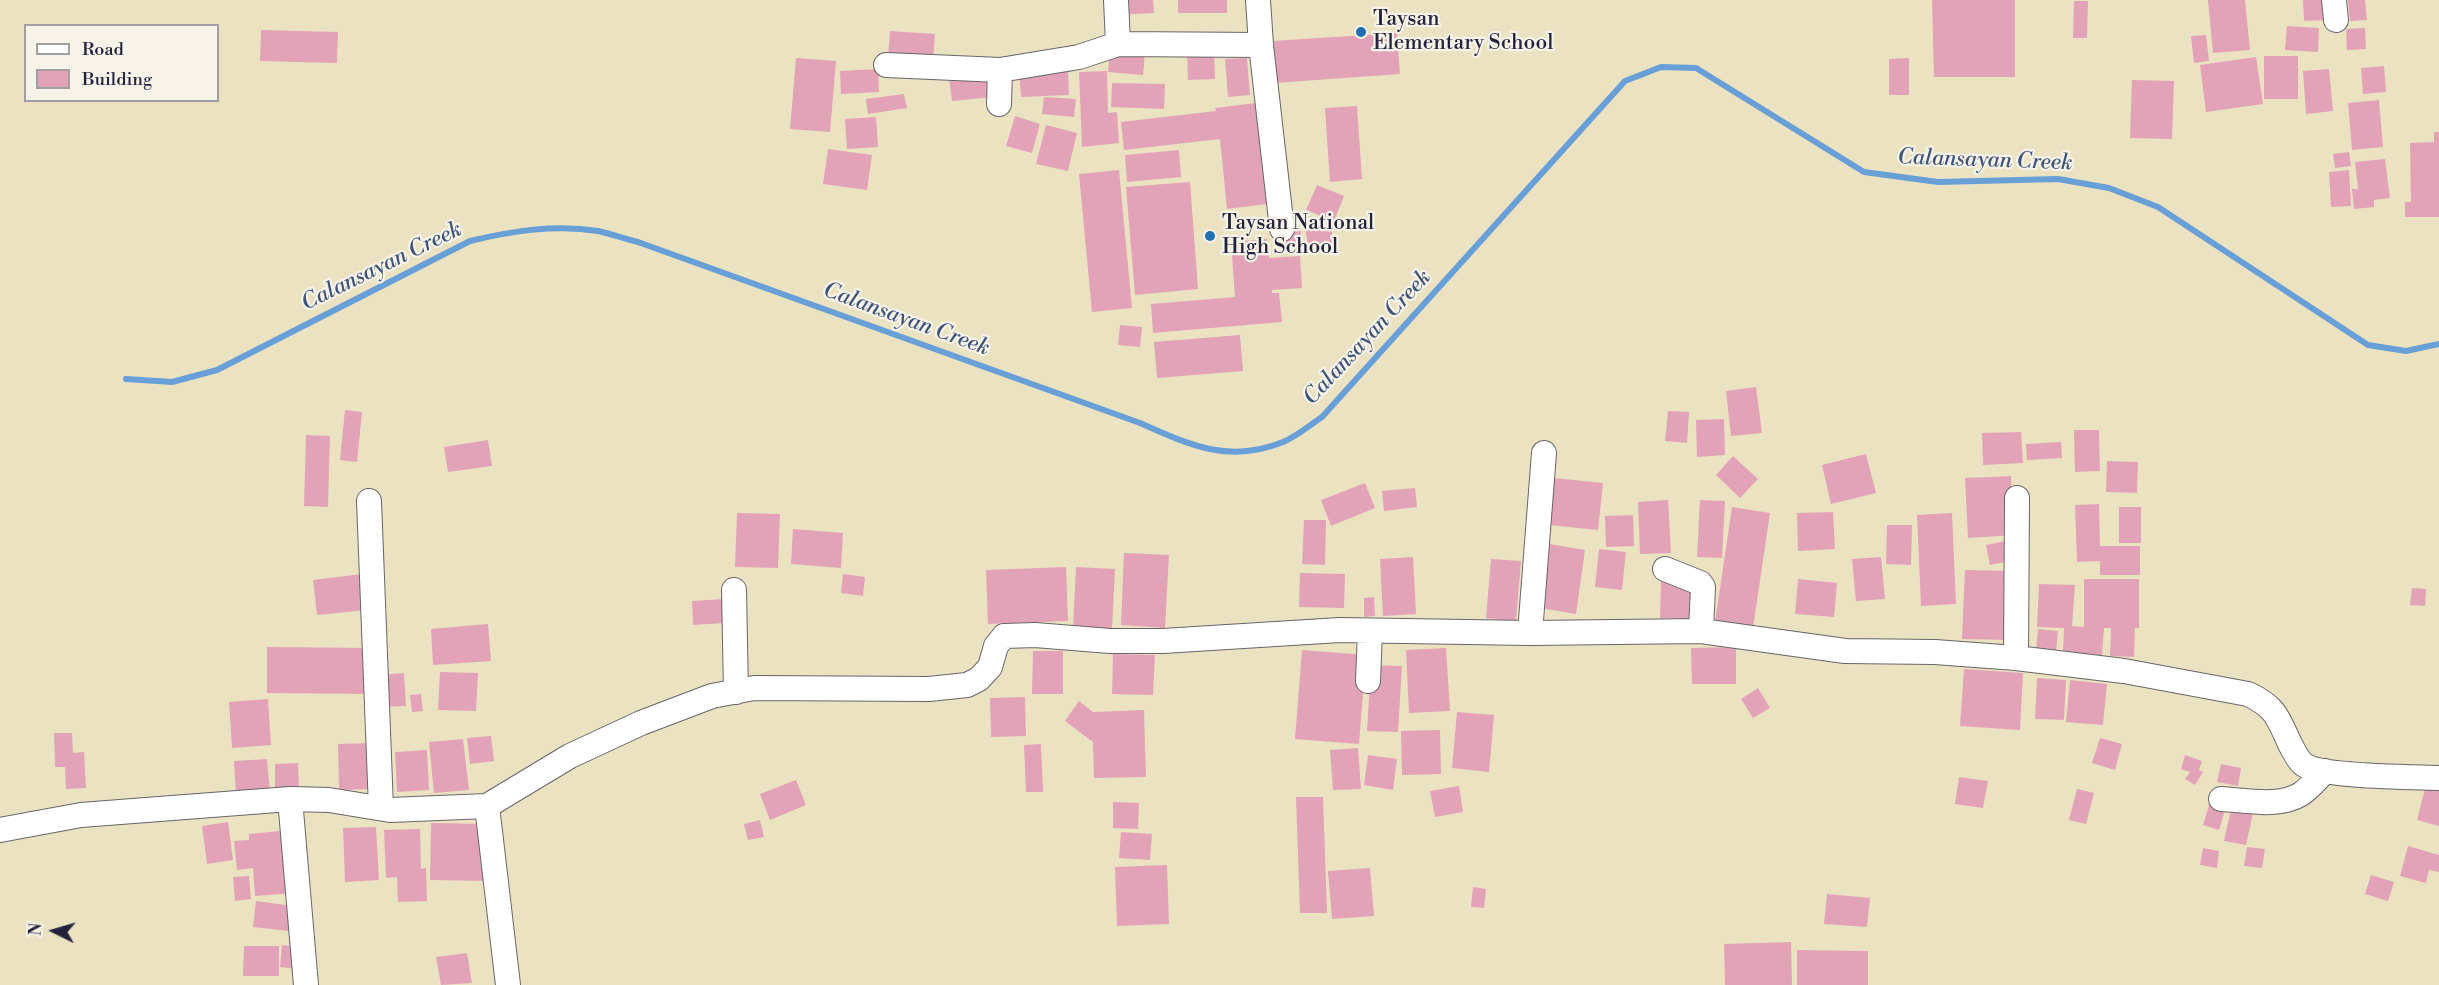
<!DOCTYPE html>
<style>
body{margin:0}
#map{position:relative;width:2439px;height:985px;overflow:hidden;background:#ebe2c2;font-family:"Libre Bodoni",serif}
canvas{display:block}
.legend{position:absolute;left:24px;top:24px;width:195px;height:78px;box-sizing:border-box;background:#f7f3e8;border:2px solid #a29fa3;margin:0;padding:8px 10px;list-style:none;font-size:18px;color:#22223b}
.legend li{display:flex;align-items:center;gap:12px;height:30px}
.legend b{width:30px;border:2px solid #a29fa3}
.north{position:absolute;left:24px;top:901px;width:60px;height:60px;-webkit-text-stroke:4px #f7f3e8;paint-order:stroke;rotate:275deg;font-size:16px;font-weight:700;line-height:24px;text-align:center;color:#22223b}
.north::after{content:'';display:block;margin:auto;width:21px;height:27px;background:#22223b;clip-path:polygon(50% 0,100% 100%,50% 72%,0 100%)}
</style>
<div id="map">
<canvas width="2439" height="985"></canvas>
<ul class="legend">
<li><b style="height:8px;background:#fff"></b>Road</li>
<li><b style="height:16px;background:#e2a3b9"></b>Building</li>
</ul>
<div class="north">N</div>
</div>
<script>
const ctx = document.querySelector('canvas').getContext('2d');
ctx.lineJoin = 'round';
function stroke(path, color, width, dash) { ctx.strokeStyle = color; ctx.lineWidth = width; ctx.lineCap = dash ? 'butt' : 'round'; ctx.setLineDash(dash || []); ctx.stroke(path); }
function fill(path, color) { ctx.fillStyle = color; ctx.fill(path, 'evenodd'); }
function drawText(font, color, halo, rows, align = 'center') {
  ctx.font = font + ' "Libre Bodoni",serif'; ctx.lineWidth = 4.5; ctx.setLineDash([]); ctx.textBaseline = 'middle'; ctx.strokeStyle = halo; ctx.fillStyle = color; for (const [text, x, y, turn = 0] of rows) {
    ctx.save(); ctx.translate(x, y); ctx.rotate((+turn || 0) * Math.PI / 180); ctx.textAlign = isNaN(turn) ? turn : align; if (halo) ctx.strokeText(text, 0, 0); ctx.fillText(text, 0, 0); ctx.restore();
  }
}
stroke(new Path2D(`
 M126,379L172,382L217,370L470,241C512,231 555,224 598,231C612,234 625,239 638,242L1140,423C1190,445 1229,464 1283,442C1296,437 1310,425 1322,417L1625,81L1661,67L1696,68L1864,172L1938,182L2058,179L2109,188L2158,207L2368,345L2406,351L2439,344`), '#689fd6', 6);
fill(new Path2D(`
 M1118,0H1153L1154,13L1118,15Z
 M1178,0H1227V13H1178Z
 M1932,0H2015V77H1934Z
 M2208,0H2245L2250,50L2213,53Z
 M2303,0H2327L2328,20L2304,21Z
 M2348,0H2365L2367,20L2350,21Z
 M2074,1H2088L2087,38H2073Z
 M2287,26L2319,28L2318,52L2285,50Z
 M2365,28L2366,49L2347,50L2346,29Z
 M261,30L338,32L337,63L260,61Z
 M890,31L935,34L933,60L888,57Z
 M1397,33L1400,74L1275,83L1272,41Z
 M2206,35L2209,61L2194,63L2191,36Z
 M1214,46L1215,79L1188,80L1187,47Z
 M1110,49L1145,52L1143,75L1108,72Z
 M2264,56H2298V99H2264Z
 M2256,57L2263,104L2206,112L2200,65Z
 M796,58L836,61L830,132L790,129Z
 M1247,58L1250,95L1228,97L1225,59Z
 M1909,58V95H1889V59Z
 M2384,66L2386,92L2363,94L2361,68Z
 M878,69L879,92L841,94L840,71Z
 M1068,69L1069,95L1021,97L1019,72Z
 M2329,69L2333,111L2306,114L2303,71Z
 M1107,71L1108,113L1117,112L1119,143L1082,147L1079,72Z
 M991,73L993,97L952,101L949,78Z
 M2132,80L2174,81L2172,139L2130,138Z
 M1112,83L1165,84L1164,109L1111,107Z
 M904,94L907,108L868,114L866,99Z
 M1044,97L1076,99L1074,117L1042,114Z
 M2379,100L2383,147L2352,150L2348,103Z
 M1256,103L1267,204L1227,209L1220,139L1124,150L1121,122L1216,111L1215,108Z
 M1357,106L1362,179L1330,182L1325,108Z
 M1015,116L1040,124L1032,153L1006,146Z
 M876,117L878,147L847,149L845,119Z
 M1046,125L1077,133L1068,171L1036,164Z
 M2434,132H2439V217H2405V202H2411L2410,143L2434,142Z
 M828,149L872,155L867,190L823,184Z
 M1179,150L1181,177L1127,182L1125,155Z
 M2349,152L2351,166L2335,168L2333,154Z
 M2385,159L2390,198L2374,200V207L2354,209L2352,189H2358L2355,162Z
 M1119,170L1132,308L1092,312L1079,174Z
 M2349,170L2351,206L2331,207L2329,172Z
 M1190,182L1198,289L1135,295L1126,187Z
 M1317,185L1344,196L1334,221L1306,210Z
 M1331,224L1333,243L1308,246L1305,227Z
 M1300,228L1303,244L1283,248L1280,233Z
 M1267,239L1269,258L1300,256L1302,288L1272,290V293H1279L1282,322L1153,333L1151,304L1235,297L1231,242Z
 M1120,325L1142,327L1140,347L1118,345Z
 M1240,335L1243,371L1157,378L1154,342Z
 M1756,387L1762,433L1731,436L1726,391Z
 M345,410L362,412L357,462L340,460Z
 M1668,411L1689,412L1687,443L1665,441Z
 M1724,419L1725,455L1697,457L1696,420Z
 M2074,430H2099L2100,471L2075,472Z
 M2021,432L2023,463L1983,465L1982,433Z
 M306,435L330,436L328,507L304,506Z
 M488,440L492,466L448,472L444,447Z
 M2061,442L2062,458L2027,460L2026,444Z
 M1866,454L1876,493L1831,504L1822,465Z
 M1733,456L1758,479L1740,498L1716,475Z
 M2107,461L2138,462L2137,493L2106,492Z
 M2011,476L2014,535L1968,538L1965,478Z
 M1554,478L1603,483L1598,530L1549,525Z
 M1365,483L1375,508L1331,526L1321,500Z
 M1415,488L1417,507L1384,511L1382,491Z
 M1668,500L1671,553L1640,554L1638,502Z
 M1700,500L1725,501L1722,558L1697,557Z
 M2099,504L2100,546H2140V575H2100V561L2077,562L2075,505Z
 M1732,507L1770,513L1753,628L1715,622Z
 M2119,507H2141V543H2119Z
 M1833,512L1835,549L1798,551L1797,513Z
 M737,513L780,514L778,568L735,567Z
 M1952,513L1956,604L1921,606L1917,515Z
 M1633,515L1634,546L1606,547L1605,516Z
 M1304,520H1326L1325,565L1302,564Z
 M1887,525H1912L1911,565L1886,564Z
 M793,529L843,533L841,568L791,564Z
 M2010,540L2014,560L1990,565L1986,545Z
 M1549,544L1585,550L1576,614L1540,608Z
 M1599,549L1626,552L1622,590L1595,587Z
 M1124,553L1169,555L1165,628L1121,625Z
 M1413,557L1416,614L1383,616L1380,559Z
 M1881,557L1885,599L1856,601L1852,559Z
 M1491,559L1521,561L1516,621L1486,618Z
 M1066,567L1068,621L988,624L986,570Z
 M1076,567L1115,569L1112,629L1073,628Z
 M1965,570L2010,571L2008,640L1962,639Z
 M1300,573L1345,574L1344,608L1299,607Z
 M362,574L366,610L317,615L313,580Z
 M843,574L865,577L863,596L841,593Z
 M1798,579L1837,583L1834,617L1795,614Z
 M2084,579H2139V628H2135L2134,657L2110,656L2111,628H2104L2102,655L2063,653L2064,628L2037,627L2039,584L2075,585L2072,626L2084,627Z
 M1661,580L1696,581L1695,619L1660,618Z
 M2412,588L2426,589L2425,606L2410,605Z
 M1374,597L1375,616L1364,617V598Z
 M724,599L725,623L693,625L692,601Z
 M488,624L491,661L433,665L431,629Z
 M2038,629L2058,631L2056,652L2036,650Z
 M267,647L373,648V694L267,693Z
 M1736,647V684H1692L1691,648Z
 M1446,648L1450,711L1409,713L1406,650Z
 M1302,650L1366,655L1359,744L1295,739Z
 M1033,651H1063V694H1032Z
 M1113,654L1155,655L1153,695L1112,694Z
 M1371,665L1402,666L1398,732L1367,731Z
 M1964,669L2023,673L2020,730L1960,726Z
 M440,672L478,673L476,711L438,710Z
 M404,673L406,706L382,707L380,675Z
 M2037,678L2066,680L2064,720L2035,719Z
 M2070,680L2107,684L2103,725L2066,722Z
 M1758,688L1770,708L1753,718L1741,699Z
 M421,694L423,711L412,712L410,695Z
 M1025,697L1026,736L991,737L990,698Z
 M268,699L271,745L232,748L229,702Z
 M1079,701L1093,712L1144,710L1146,777L1094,778L1093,742L1065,721Z
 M1457,712L1494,715L1489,772L1452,768Z
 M1440,730L1441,774L1402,775L1401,731Z
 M54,733H72L73,753L84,752L86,788L66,789L65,767H55Z
 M491,736L494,761L470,764L467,738Z
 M2100,738L2122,744L2115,770L2092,763Z
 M463,739L469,790L434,793L429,742Z
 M371,743L372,789L339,790L338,744Z
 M1041,744L1043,792H1026L1024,745Z
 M1358,748L1361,789L1333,790L1330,750Z
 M427,750L429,790L397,792L395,752Z
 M1368,755L1397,759L1393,790L1364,785Z
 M2185,755L2202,761L2199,770L2203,772L2195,785L2185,779L2190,772L2181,769Z
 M267,759L270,792L236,794L234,761Z
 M298,763L299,790L275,791V764Z
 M2221,764L2241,768L2238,786L2217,782Z
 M1959,777L1988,781L1983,808L1955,804Z
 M796,780L806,805L770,820L760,794Z
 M2426,785L2439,788V826L2417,820Z
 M1459,786L1463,812L1435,817L1430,791Z
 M2077,789L2094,793L2086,824L2069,820Z
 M1296,797H1323L1327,913H1300Z
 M1113,802L1139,803L1138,829L1113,828Z
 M2209,805L2225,810L2219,830L2203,825Z
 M2231,809L2253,813L2246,845L2224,841Z
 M760,820L764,837L748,840L744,824Z
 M228,822L233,860L207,864L202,826Z
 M431,823L487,824L486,881L430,880Z
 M376,827L379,880L345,882L343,828Z
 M420,829L421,869L426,868L427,901L398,902L397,877L386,878L384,830Z
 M290,830L295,893L255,896L253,868L237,870L234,841L249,840V834Z
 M1121,832L1152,834L1150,860L1119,858Z
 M2408,846L2439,855V872L2429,870L2426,883L2400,876Z
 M2247,847L2265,849L2262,868L2244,866Z
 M2203,848L2219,851L2217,868L2200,865Z
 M1167,865L1169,924L1117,926L1115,867Z
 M1370,868L1374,916L1332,919L1328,871Z
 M2371,875L2394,882L2388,901L2365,894Z
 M249,876L251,899L235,901L233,877Z
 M1473,887L1486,889L1484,908L1471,907Z
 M1827,894L1870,898L1867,927L1824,924Z
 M256,901L293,906L289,931L253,927Z
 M1791,942L1792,985H1725L1724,944Z
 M282,945L301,947L299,969L280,967Z
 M244,946H279V976H243Z
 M1797,950L1868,951V985H1797Z
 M467,953L472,983L441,985L436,957Z`), '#e2a3b9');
const street = new Path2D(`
 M1116,0L1118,44
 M1258,0L1261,45L1282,229
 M2334,0L2336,20
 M886,65L1000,70L1079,57L1118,44L1261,45
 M999,104L1000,70
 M369,501L381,808
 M1665,569L1700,583L1703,587L1701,631
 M734,590L736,692
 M1530,633L1544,453
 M2016,658L2017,498
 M1368,681L1370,631
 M290,799L306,985
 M2221,799C2245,800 2279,808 2301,794C2310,788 2317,779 2325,771
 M487,806L508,985
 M0,830L81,815L290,799L329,800L390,810L487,806L570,756L641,723L712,696L754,688L929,689L967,685L979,679L990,667L996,646L1004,636L1035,635L1110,641H1163L1340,630L1530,633L1701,631L1845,651L1935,652L2016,658L2124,671L2248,694C2276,707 2278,718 2290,744C2294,751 2297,759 2303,764C2318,777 2414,777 2439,778`);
stroke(street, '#68656a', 26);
stroke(street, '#fff', 24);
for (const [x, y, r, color] of [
 [1361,32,6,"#1f6fb2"],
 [1210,236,6,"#1f6fb2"]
]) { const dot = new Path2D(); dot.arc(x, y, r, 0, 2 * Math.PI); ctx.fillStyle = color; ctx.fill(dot); stroke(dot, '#f7f3e8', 2); }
drawText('21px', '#22223b', '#f7f3e8', [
 ["Taysan",1373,20],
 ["Elementary School",1373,44],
 ["Taysan National",1222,224],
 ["High School",1222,248]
], 'left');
drawText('italic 22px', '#3e5479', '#f7f3e8', [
 ["Calansayan Creek",1985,161,2],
 ["Calansayan Creek",382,267,-26],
 ["Calansayan Creek",906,320,20],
 ["Calansayan Creek",1368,338,-47]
]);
</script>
